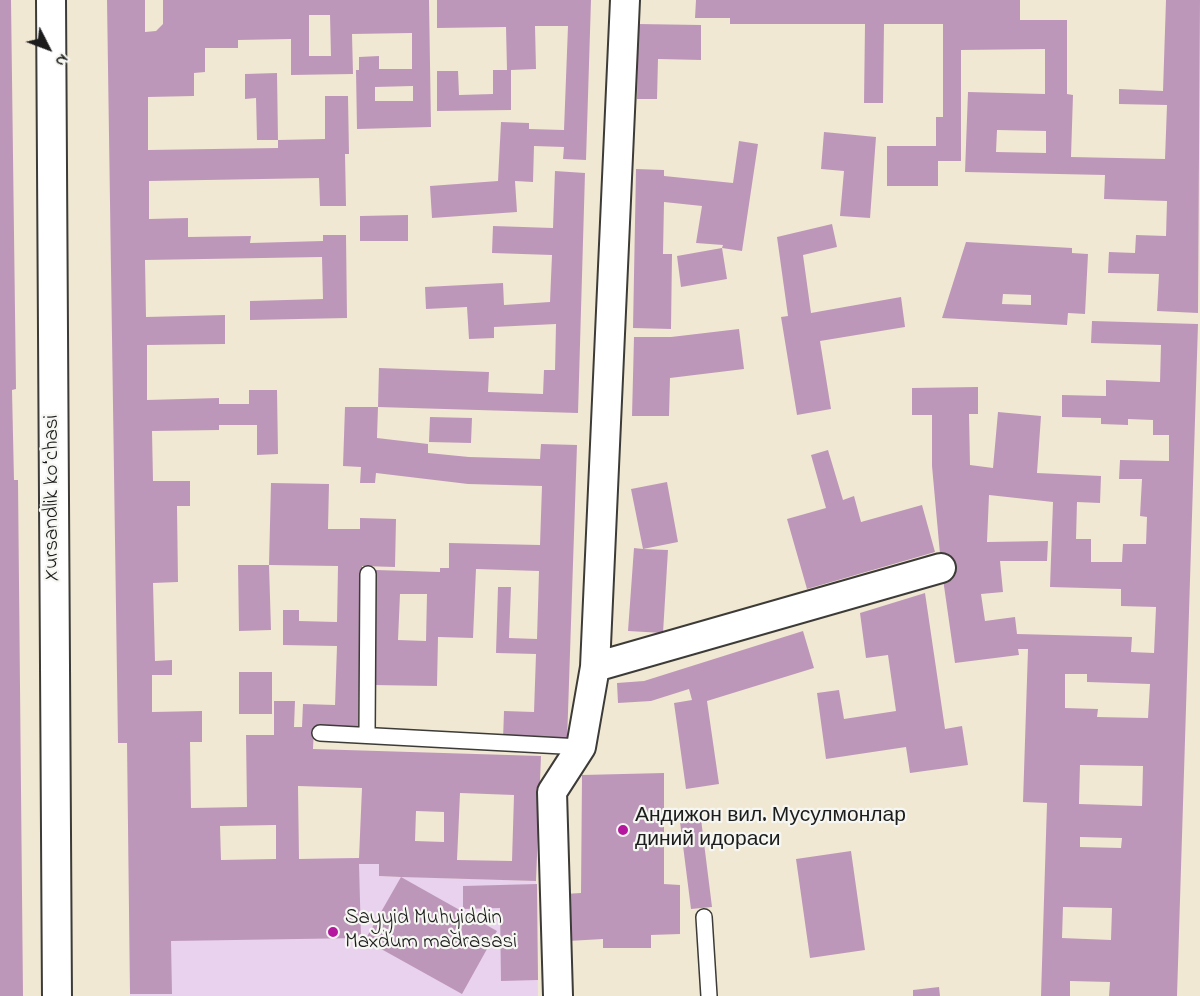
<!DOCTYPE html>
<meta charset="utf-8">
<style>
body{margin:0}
#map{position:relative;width:1200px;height:996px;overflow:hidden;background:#f1e8d3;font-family:"Indie Flower",sans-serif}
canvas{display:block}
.north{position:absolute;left:18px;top:18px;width:60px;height:60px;-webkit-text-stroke:4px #f6f6f2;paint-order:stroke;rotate:132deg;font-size:16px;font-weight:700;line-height:24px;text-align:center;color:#1c1c1c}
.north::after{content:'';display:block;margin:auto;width:21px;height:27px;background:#1c1c1c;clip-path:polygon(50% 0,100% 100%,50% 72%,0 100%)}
</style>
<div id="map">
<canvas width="1200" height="996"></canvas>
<div class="north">N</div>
</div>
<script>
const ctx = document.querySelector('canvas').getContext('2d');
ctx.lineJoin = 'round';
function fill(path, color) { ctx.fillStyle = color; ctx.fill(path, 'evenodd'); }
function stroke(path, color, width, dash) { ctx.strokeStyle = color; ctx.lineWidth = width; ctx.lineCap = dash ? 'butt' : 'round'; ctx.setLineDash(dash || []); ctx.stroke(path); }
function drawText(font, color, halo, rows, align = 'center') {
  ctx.font = font + ' "Indie Flower",sans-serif'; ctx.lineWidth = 4.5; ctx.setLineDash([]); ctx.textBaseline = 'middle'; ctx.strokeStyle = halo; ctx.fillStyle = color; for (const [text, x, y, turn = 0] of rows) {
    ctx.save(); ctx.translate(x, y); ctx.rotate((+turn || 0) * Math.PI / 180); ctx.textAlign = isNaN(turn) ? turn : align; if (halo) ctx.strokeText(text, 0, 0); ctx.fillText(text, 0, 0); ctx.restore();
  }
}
fill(new Path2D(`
 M359,858L360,864H379V876L536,881L538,996H130L129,862Z`), '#e9d2ee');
fill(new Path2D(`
 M0,0H11L16,389L12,390L14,480H18L23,996H0Z
 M107,0H145V32L156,31L163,24V0H429L431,127L357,129L356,70H359V57L379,56V69H412V33L352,34L353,74L291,75V39L238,40V48H205V72L194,73V96L148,97V150L278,148V140L325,139V96H348L349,154H345L346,206H320L319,178L149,181V219L188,218V237L251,236L250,243L323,241V235H346L347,318L250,320V301L323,299L322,257L145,260L146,317L225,315V344L147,345V400L219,398V404H249V390H277L278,454L257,455V425H219V430L152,431L153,481H190V506H177L178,582L153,583L155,661L172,660V675H152V712L202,711V742H190L191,808L247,807L246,735H274V701H295L294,727H302L303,704L335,705L337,646L283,645V610H299V621L337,622L338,566L269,565L271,483L329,484L328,529H360V518L396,519L395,567L362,566L358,728L314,727L313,749L541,756L536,881L401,877L497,931L462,994L365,940L401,877L379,876V864H359L361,938L171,941L172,994H130L127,743H118ZM309,15H330L331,56H309ZM413,86V101H375V87ZM298,786L362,788L359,858L299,859ZM460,793L514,795L512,861L457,860ZM416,811L444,812V842L415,841ZM276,825V859L221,860L220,826Z
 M437,0H591L586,160L563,159L564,147L534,146L533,182L515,181L517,212L432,218L430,186L498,181L501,122L529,123V129L564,130L568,26H535L536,69L511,70V110L437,111V71H458L459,95L493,94V70H507L506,27L437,28Z
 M696,0H1020V20H1067V94L1073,95L1071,157L1165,159L1167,105L1119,104V89L1163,91L1166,0H1200L1198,313L1157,311L1159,274L1108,273L1109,252L1135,253L1136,235L1166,236L1167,201L1104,199L1105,175L965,172L968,92L1045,94V49L961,50V161H938V186H887V146H936V117H943V24H884L883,103H864L865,24H730V18H695ZM997,130L1046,131V153L996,152Z
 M638,24L701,25V60L658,59L657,99H637Z
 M277,73L278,140H257L256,98L245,99V74Z
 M824,132L876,137L870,218L840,216L844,171L821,169Z
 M739,141L758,144L742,251L722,248L723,245L696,243L702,206L664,202L663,254H672L671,329L633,328L636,169L664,170V176L733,183Z
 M555,171L585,173L578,413L378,407L379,368L489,372L488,392L543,394L544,370H555L556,324L494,327V338L469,339L467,307L426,309L425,287L503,283L504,305L550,302L552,255L492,253L493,226L553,228Z
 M408,215V241H360V216Z
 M832,224L837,247L803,255L811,313L901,297L905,327L820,341L831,409L797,415L781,317L788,316L777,237Z
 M966,242L1072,248V253L1088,254L1085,314L1068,313L1067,325L942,318ZM1003,294L1031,295V305L1002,304Z
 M722,248L727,279L681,287L677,256Z
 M1092,321L1198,324L1177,996H1109L1110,982L1070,981V996H1041L1047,803L1023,802L1028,649H1018L1019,655L955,663L941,565L932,466V415H912V388L978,387V414H969L970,465L993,468L998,412L1041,416L1037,473L1101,476L1100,503L1077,502L1076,539H1091V562H1122L1123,544H1146L1147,517L1140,516L1142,479H1119L1120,460L1169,461V435H1153V420L1128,419V425L1101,424V418L1062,417V395L1106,396V380L1160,382L1161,345L1091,343ZM989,495L1053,502L1050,587L1121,589V606L1156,607L1154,653L1131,652L1132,637L1017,634L1015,617L985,621L981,594L1003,592L1000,561H1047L1048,541L987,542ZM1065,674H1087V682L1150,684L1148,718L1097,717L1098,709L1065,708ZM1080,765L1143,766L1142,806L1079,804ZM1080,837L1122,838L1121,848L1080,847ZM1063,907L1112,908L1111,940L1062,938Z
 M739,329L744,369L670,378L669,416H632L634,337H671Z
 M345,407H378L377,438L428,444V453L469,457L540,459L541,444L577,445L567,742L503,740L504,711L534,712L536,654L496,653L498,587H511L509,638L537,639L539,571L476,569L473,638L438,637L437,686L372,685L376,570L440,572V568H449V543L540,545L542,486L468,484L376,473L375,483H360L361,467L343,466ZM400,594H427L426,641L398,640Z
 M430,417L472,418L471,443L429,442Z
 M828,450L843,500L854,496L861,522L922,505L935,552L807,589L787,519L826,508L811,455Z
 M667,482L678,542L643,549L668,550L663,633L628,631L634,548L643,549L631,489Z
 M238,565H269L271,630L239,631Z
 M925,593L945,729L962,726L968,765L910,773L906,747L826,759L817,693L839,690L844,719L896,711L888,655L866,658L860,613Z
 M803,631L814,668L707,701L719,784L686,789L674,703L692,700L689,689L651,701L618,703L617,683L644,681Z
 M239,672H272V714H239Z
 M664,773V884L680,885V934L651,935V948H603V939L568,941L564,894L581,893L582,775Z
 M700,811L712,907L691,909L679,814Z
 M851,851L865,950L810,958L796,859Z
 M537,884L538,980L501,981L500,908L463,909V886Z
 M939,987L940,996H913V990Z`), '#bd97b9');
const service = new Path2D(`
 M320,733L581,747
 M367,735L368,574
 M704,917L709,996`);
const minor = new Path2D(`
 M51,0L57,996
 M595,667L941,568
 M558,996L552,792L581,747L595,667L625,0`);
stroke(service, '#3c3b37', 18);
stroke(minor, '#3c3b37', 32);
stroke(service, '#fff', 15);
stroke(minor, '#fff', 28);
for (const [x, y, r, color] of [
 [623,830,6,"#b5179e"],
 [333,932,6,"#b5179e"]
]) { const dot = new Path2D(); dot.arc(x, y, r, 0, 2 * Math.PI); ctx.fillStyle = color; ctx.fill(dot); stroke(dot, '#f6f6f2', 2); }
drawText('21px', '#1c1c1c', '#f6f6f2', [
 ["Xursandlik koʻchasi",54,498,-90]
]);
drawText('21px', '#1c1c1c', '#f6f6f2', [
 ["Андижон вил. Мусулмонлар",635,818],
 ["диний идораси",635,842],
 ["Sayyid Muhyiddin",345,920],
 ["Maxdum madrasasi",345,944]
], 'left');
</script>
